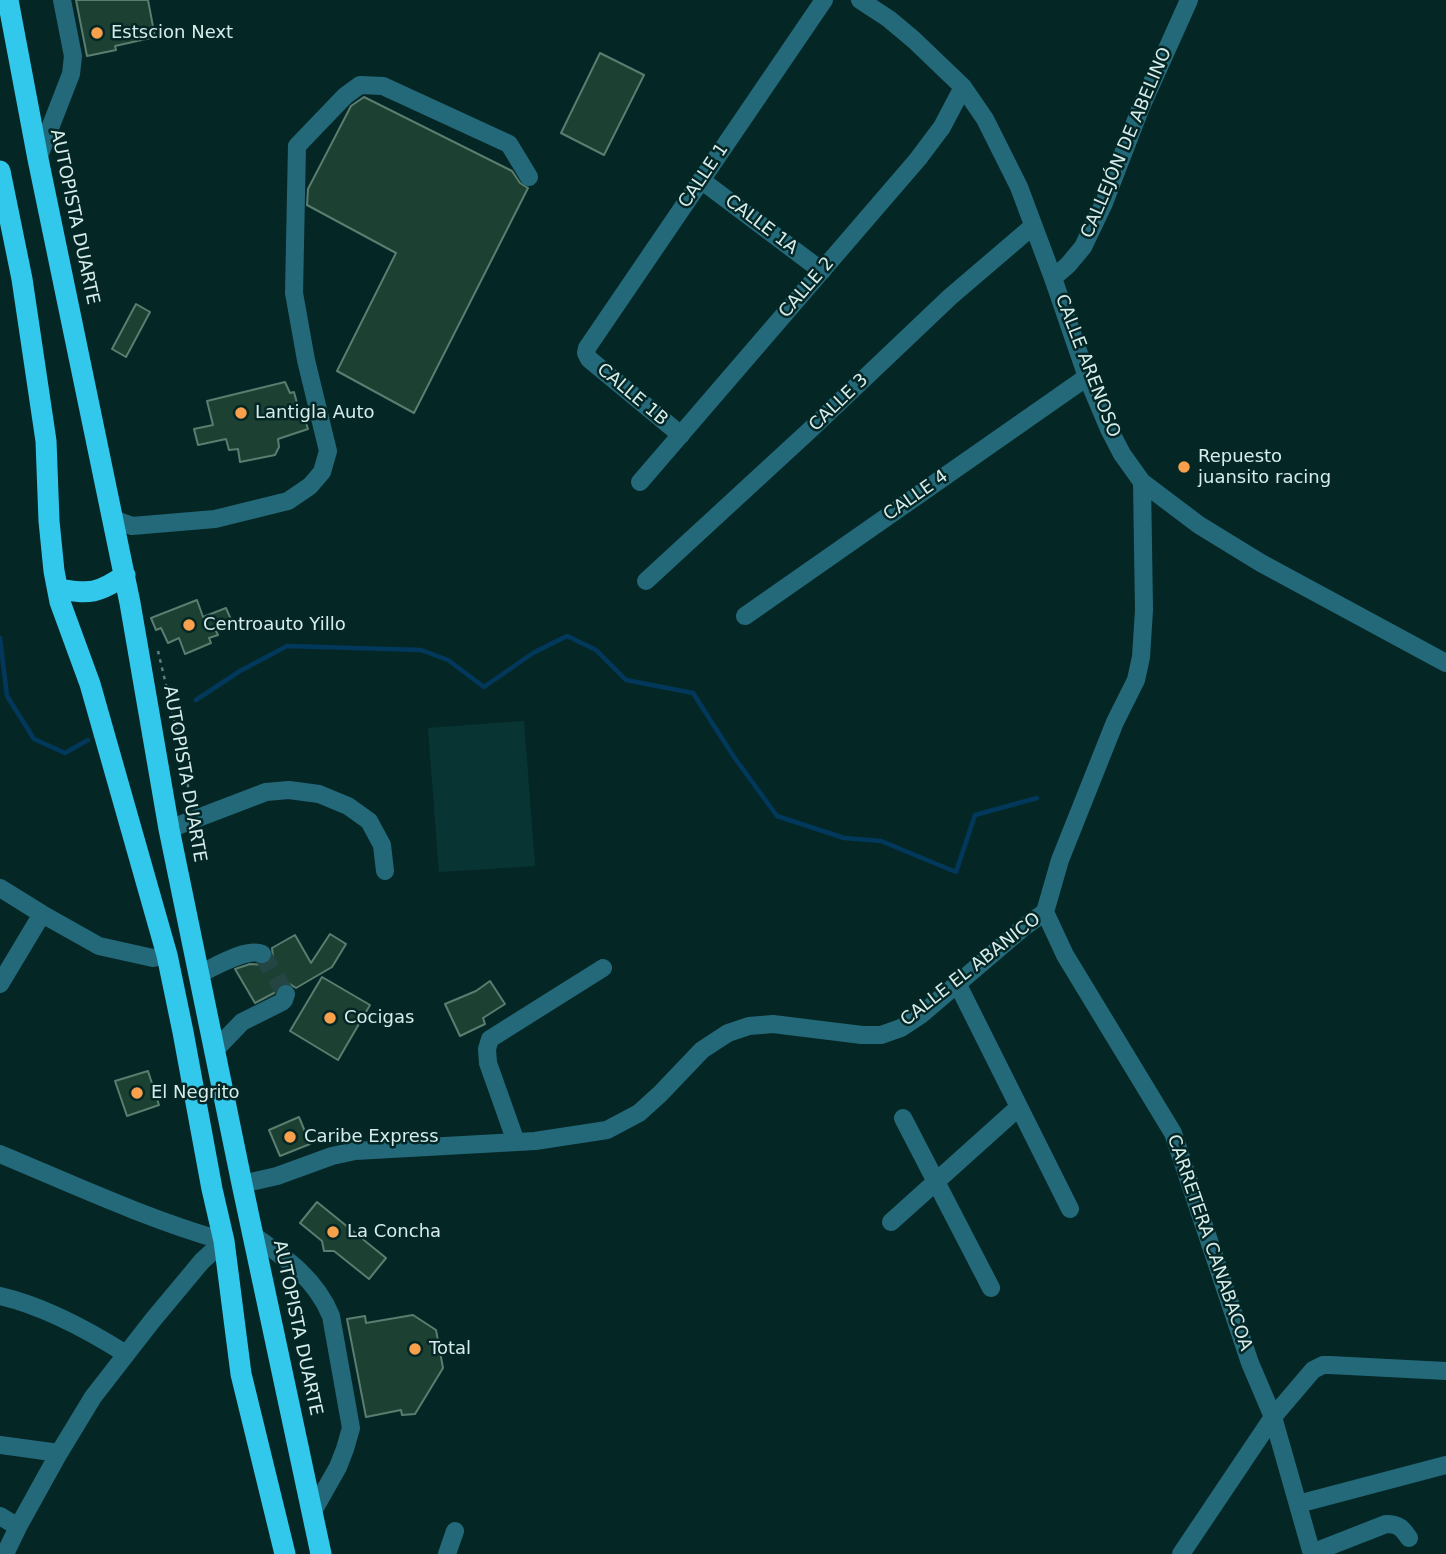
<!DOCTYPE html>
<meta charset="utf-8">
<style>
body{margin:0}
canvas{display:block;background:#042726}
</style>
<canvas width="1446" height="1554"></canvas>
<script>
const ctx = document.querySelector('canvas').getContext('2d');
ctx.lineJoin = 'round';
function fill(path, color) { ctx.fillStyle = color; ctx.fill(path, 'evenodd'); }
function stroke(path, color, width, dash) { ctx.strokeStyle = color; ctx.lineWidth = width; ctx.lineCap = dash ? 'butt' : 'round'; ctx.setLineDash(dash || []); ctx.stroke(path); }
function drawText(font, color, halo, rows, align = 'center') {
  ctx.font = font + ' "DejaVu Sans",sans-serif'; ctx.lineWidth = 5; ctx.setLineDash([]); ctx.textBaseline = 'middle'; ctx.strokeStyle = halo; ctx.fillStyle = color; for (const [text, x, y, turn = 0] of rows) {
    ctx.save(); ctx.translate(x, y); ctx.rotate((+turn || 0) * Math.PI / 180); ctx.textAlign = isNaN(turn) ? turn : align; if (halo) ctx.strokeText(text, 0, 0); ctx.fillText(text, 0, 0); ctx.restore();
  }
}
fill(new Path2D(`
 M524,721L535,866L439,872L428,728Z`), '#083534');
stroke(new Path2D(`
 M0,638L7,696L34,739L65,753L88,740
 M196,700L240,671L287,646L421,650L448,660L484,687L533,653L567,636L596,650L626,680L693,693L734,757L777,816L844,838L881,841L956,872L975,815L1037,798`), '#01385b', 4.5);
const building = new Path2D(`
 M76,0H148L155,37L115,46L116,50L87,56Z
 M600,53L644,75L604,155L561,133Z
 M364,97L512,171L520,183L528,188L414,413L337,371L396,253L307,205L308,189L351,106Z
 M136,304L150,312L126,357L112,349Z
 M285,382L290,393L294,392L301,418L304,417L308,429L278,439L279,447L275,455L240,462L238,449L229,450L226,439L198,445L194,429L213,425L207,401Z
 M197,600L203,617L226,608L232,622L215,629L218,635L209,638L211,643L185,654L179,638L168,643L161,628L156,630L151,618Z
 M330,934L346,944L332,967L296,988L290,984L283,983L278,986L274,993L255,1003L235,969L250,964L266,965L273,957L272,948L295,935L311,963Z
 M322,977L370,1005L338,1060L290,1031Z
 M490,981L505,1004L483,1018L485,1024L460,1036L445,1004L476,991Z
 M148,1071L159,1105L127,1116L115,1081Z
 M299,1117L310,1144L280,1156L269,1130Z
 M317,1202L386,1258L369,1279L334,1251H324L322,1241L300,1223Z
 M413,1315L436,1330L443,1368L415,1414L402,1415L401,1410L366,1417L347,1319L365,1316L366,1323Z`);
fill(building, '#1c4032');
stroke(building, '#597d6e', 2);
stroke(new Path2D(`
 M262,954L286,994`), '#244544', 18, [18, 9]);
stroke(new Path2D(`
 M158,651L180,744L191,802`), '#5f7d7c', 2.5, [3.5, 5]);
stroke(new Path2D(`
 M860,0L889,19L914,40L963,87L985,119L1019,187L1053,278L1087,377L1109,429L1122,454L1142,482L1199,525L1261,563L1446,663
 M38,159L71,74L73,56L62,0
 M701,180L822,271
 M1053,278L1068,265L1083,247L1104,203L1141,107L1189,0
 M681,435L589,359L586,353L587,348L824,0
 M640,482L918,159L942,127L963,87
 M113,519L132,526L215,519L288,501L310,486L322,472L328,451L306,360L294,293L297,146L345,96L360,85L383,86L509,144L529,177
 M646,581L810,430L950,297L1033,226
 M745,616L1087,377
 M169,829L266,792L289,790L319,794L348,806L369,821L382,845L385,871
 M0,888L42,914L99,946L153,958L167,955
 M1045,912L1065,955L1173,1133L1250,1363L1273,1417L1312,1554
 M199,974C215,967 247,947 262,954
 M957,983L1070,1209
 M0,984L42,914
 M215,1050L242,1022L282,1002L284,1000L286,994
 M903,1118L991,1288
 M516,1142L488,1063L487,1049L490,1039L603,968
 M0,1154C74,1185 147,1219 224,1241
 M242,1184L277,1176L332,1156L355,1151L535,1141L607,1130L639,1113L660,1094L702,1050L728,1033L749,1026L773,1024L862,1035H881L901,1028L922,1014L1024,927L1045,912L1060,860L1115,722L1136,680L1141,657L1144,610L1142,482
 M891,1222L1019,1107
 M254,1236C286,1258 316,1279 331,1316L351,1428L345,1449L338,1467L312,1513
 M0,1296C44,1306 88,1330 126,1354
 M0,1445L59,1453
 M1298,1504L1446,1465
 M0,1516L18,1527
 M1312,1553L1386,1524C1399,1524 1402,1528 1409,1538
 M5,1554L18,1527L59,1453L93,1397L152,1321L202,1261L224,1241
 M447,1554L455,1531
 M1181,1554L1273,1417L1313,1370L1323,1365H1330L1446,1371`), '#24697a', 18);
stroke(new Path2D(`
 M8,0L38,159L130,603L169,829L242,1184L321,1554
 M0,171L22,279L46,441L49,521L54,571L60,602L90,684L167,955L183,1032L212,1189L224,1241L241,1374L285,1554
 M58,589C90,594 98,594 125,575`), '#32c8ec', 21);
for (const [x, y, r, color] of [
 [97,33,7,"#f8a04b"],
 [241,413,7,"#f8a04b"],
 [1184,467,7,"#f8a04b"],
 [189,625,7,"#f8a04b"],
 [330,1018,7,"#f8a04b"],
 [137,1093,7,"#f8a04b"],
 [290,1137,7,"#f8a04b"],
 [333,1232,7,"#f8a04b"],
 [415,1349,7,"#f8a04b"]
]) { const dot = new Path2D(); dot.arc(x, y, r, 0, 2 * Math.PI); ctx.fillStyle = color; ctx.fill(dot); stroke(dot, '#042726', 2.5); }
drawText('18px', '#d6eceb', '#042726', [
 ["Estscion Next",111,33],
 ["Lantigla Auto",255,413],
 ["Repuesto",1198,457],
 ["juansito racing",1198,478],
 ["Centroauto Yillo",203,625],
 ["Cocigas",344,1018],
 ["El Negrito",151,1093],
 ["Caribe Express",304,1137],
 ["La Concha",347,1232],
 ["Total",429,1349]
], 'left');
drawText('18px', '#d6eceb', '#042726', [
 ["CALLEJÓN DE ABELINO",1127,143,-67],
 ["CALLE 1",704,176,-56],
 ["AUTOPISTA DUARTE",74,217,78],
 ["CALLE 1A",761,225,37],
 ["CALLE 2",807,288,-49],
 ["CALLE ARENOSO",1087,366,69],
 ["CALLE 1B",632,395,40],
 ["CALLE 3",839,403,-44],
 ["CALLE 4",916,496,-35],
 ["AUTOPISTA DUARTE",184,774,80],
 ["CALLE EL ABANICO",971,970,-38],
 ["CARRETERA CANABACOA",1209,1243,71],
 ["AUTOPISTA DUARTE",297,1328,78]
]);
</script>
